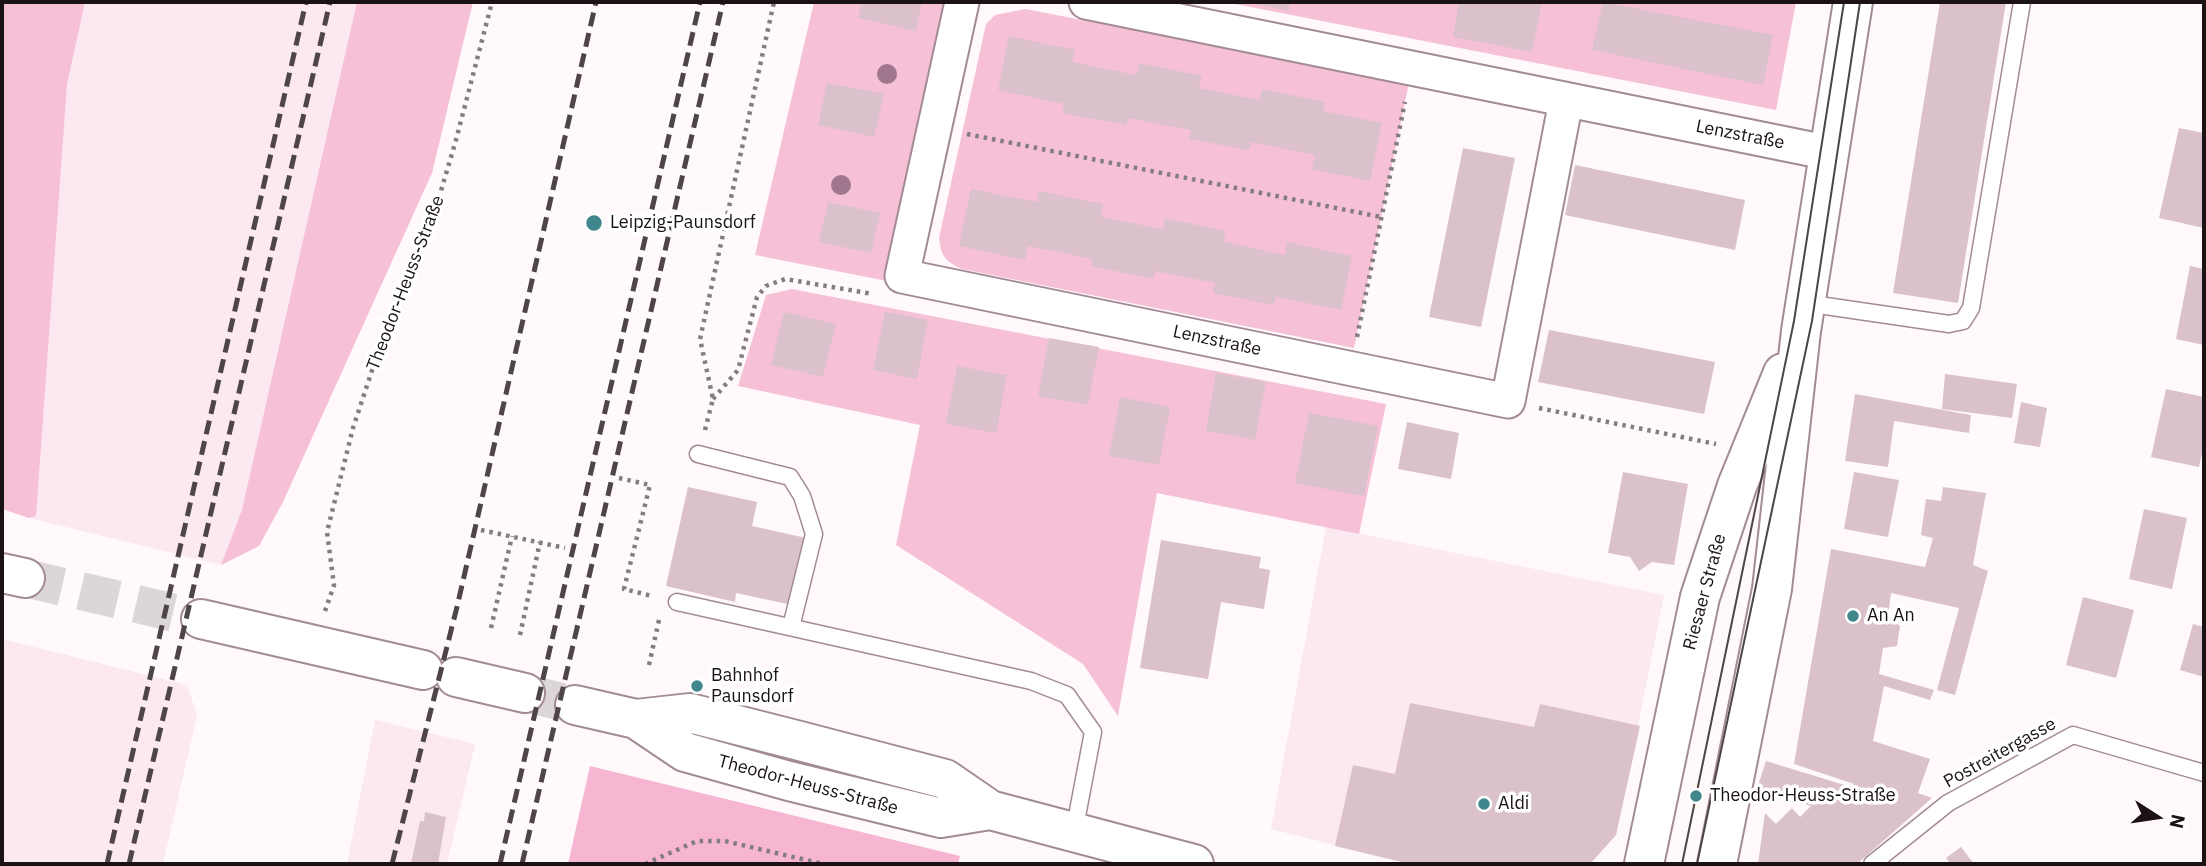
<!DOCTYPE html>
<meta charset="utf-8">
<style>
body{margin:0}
#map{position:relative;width:2206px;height:866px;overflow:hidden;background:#fff9fb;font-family:"IBM Plex Sans",sans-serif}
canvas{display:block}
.frame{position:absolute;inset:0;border:4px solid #1a1215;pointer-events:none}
.north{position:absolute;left:2122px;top:782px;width:70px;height:70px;-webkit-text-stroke:5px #fff;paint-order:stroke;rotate:102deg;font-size:19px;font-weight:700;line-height:28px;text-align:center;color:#1a1215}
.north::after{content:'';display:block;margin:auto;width:24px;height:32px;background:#1a1215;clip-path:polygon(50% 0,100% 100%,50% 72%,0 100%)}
</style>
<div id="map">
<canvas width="2206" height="866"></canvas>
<div class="frame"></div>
<div class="north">N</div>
</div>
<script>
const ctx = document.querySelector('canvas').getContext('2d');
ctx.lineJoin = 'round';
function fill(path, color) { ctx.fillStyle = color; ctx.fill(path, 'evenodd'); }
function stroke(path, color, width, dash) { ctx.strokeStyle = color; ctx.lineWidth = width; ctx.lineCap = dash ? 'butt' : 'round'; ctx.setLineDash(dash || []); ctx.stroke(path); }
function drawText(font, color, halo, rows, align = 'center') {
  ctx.font = font + ' "IBM Plex Sans",sans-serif'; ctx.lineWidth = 7; ctx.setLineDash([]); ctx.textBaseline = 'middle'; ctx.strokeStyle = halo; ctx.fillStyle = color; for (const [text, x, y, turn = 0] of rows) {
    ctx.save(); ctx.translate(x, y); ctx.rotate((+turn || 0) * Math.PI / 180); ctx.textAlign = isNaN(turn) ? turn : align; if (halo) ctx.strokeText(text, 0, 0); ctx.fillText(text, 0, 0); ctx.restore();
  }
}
fill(new Path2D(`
 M2,2H398L259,546L221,565L29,518L2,509Z
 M1326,527L1664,595L1616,835L1590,864H1410L1271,829Z
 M6,640L187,685L197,715L163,864H2V645Z
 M375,720L475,744L447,864H347Z`), '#fce8f0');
fill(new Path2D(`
 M2,2H85L67,84L36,516L29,518L2,509Z
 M357,2H473L432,173L283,502L259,546L221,565L242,510Z
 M814,2H948L887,281L755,255Z
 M1225,2H1796L1776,110Z
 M1025,9L1409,83L1354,348L962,269C945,262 941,255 939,238L986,24L995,15Z
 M792,289L1386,404L1359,534L1157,493L1118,716L1083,664L896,545L920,425L738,386L766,295Z`), '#f6c0d7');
fill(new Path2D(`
 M590,766L960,856L958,864H568Z`), '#f6b5d1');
fill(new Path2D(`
 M862,2H922L916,31L858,18Z
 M1247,2H1290L1288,11Z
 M1459,2H1542L1532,52L1453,37Z
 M1603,2L1773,35L1763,85L1592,50Z
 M1940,2H2006L1958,303L1893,293Z
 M1009,36L1075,50L1072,62L1136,75L1139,63L1202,76L1199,88L1259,100L1262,89L1325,102L1323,111L1382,123L1370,181L1312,169L1315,155L1251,142L1249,150L1189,139L1191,130L1128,118L1126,125L1062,113L1064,104L998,90Z
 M827,83L884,94L874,137L818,125Z
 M2179,128L2204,133V228L2159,218Z
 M1463,148L1515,158L1481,327L1429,317Z
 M1575,165L1745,200L1735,250L1565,215Z
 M971,189L1037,202L1039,191L1103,204L1101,217L1163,229L1165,218L1225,231L1224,242L1285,255L1287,242L1352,256L1341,310L1276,297L1274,305L1243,299L1213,293L1215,283L1155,271L1153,279L1091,266L1092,259L1028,246L1025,260L959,246Z
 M828,202L880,213L871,253L819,242Z
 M2190,266L2204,269V345L2176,339Z
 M784,312L836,324L823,377L771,365Z
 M885,312L928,320L917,379L873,370Z
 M1549,330L1715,362L1704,414L1538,382Z
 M1049,338L1099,347L1088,405L1038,396Z
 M957,366L1007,375L996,433L946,424Z
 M1216,373L1266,382L1255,440L1206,431Z
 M1945,374L2017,384L2012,418L1942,409Z
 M2166,389L2204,397V444L2199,467L2151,457Z
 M1855,394L1971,415L1969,433L1894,421L1888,467L1845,461Z
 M1120,397L1170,407L1159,465L1109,456Z
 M2021,402L2047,408L2040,447L2014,443Z
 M1309,413L1378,426L1364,496L1295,483Z
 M1407,422L1459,433L1451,479L1398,469Z
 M1623,472L1688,484L1674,565L1652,562L1639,571L1630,557L1608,553Z
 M1854,472L1899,480L1888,537L1844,529Z
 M688,487L757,502L752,526L806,538L792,605L736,593L735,602L666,586Z
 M1943,487L1986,493L1973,565L1988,571L1955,695L1937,690L1959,608L1891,593L1888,617L1900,626L1897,646L1883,648L1879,674L1934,690L1930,700L1884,686L1873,741L1930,759L1918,793L1932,798L1857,864H1758L1765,813L1776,824L1792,808L1800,817L1811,806L1757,789L1766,761L1851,787L1845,806L1854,784L1794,764L1831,549L1925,567L1933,538L1921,535L1926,499L1941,501Z
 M2144,509L2187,518L2172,589L2129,579Z
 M1161,540L1261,557L1259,568L1270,570L1264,609L1221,602L1208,679L1140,668Z
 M2083,597L2134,610L2116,678L2066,665Z
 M2193,624L2204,627V677L2180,670Z
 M1410,703L1534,727L1540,704L1640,726L1616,835L1590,864H1410L1335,846L1353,765L1395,774Z
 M425,812L446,817L438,864H411L420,821H424Z
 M1961,847L1974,864H1951L1946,858Z`), '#dac1cb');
stroke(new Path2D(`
 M25,578L201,619
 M525,693L575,705`), '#ddd6d8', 38, [38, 19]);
const lane = new Path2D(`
 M1805,303L1949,324L1963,321L1971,308L2022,2
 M698,454L790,477L802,496L814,534L791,627
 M677,602L1031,681L1067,695L1093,732L1074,832
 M1872,864L1948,803L2073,735L2204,773`);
const street = new Path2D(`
 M962,2L902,276L1508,401L1566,101
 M1086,2L1830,153`);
const secondary = new Path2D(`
 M2,573L25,578
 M201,619L423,670
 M456,677L525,693
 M575,705L636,719L690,713L800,741L945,779L990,810L1194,864
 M636,719L685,752L789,781L941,818L990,810
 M1644,864L1700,597L1737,486L1783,373
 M1717,864L1772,589L1801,331L1853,2`);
stroke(lane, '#a28b94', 19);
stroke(street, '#a28b94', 37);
stroke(secondary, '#a28b94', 42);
stroke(new Path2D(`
 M967,134L1381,217
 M1357,337L1405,102
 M713,399L738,370L757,297L766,286L785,279L873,294
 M1539,408L1716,444
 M705,430L713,399L700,339L774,2
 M619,478L650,485L624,589L652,596
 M481,530L565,548
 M325,611L334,585L327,532L353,428L393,307L433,218L456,140L492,2
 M491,628L512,536
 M520,635L540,542
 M649,665L659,620
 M645,864L697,841H725L823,864`), '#847d80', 4.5, [3.5, 5]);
stroke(lane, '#fff', 16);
stroke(street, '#fff', 33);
stroke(secondary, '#fff', 38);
stroke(new Path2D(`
 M1682,864L1794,321L1844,2
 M1697,864L1812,321L1860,2`), '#4d4548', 2);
stroke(new Path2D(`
 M107,864L306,2
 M129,864L330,2
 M392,864L457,607L596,2
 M500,864L700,2
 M522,864L723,2`), '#4d4548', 5, [14, 7]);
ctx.fillStyle = '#a0778e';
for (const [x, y] of [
 [887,74],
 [841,185]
]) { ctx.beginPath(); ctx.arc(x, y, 10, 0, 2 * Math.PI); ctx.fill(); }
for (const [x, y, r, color] of [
 [594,223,9,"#3f878c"],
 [1853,616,7,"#3f878c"],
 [697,686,7,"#3f878c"],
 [1696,796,7,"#3f878c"],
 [1484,804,7,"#3f878c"]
]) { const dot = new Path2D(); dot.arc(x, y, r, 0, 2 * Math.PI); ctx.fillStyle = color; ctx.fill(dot); stroke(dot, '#fff', 2.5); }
drawText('18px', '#1a1215', '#fff', [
 ["Lenzstraße",1740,135,11],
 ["Theodor-Heuss-Straße",406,283,-69],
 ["Lenzstraße",1217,341,12],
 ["Riesaer Straße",1705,592,-75],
 ["Postreitergasse",2000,753,-29],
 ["Theodor-Heuss-Straße",808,785,15]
]);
drawText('18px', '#1a1215', '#fff', [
 ["Leipzig-Paunsdorf",610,223],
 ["An An",1867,616],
 ["Bahnhof",711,676],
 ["Paunsdorf",711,697],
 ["Theodor-Heuss-Straße",1710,796],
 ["Aldi",1498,804]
], 'left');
</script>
